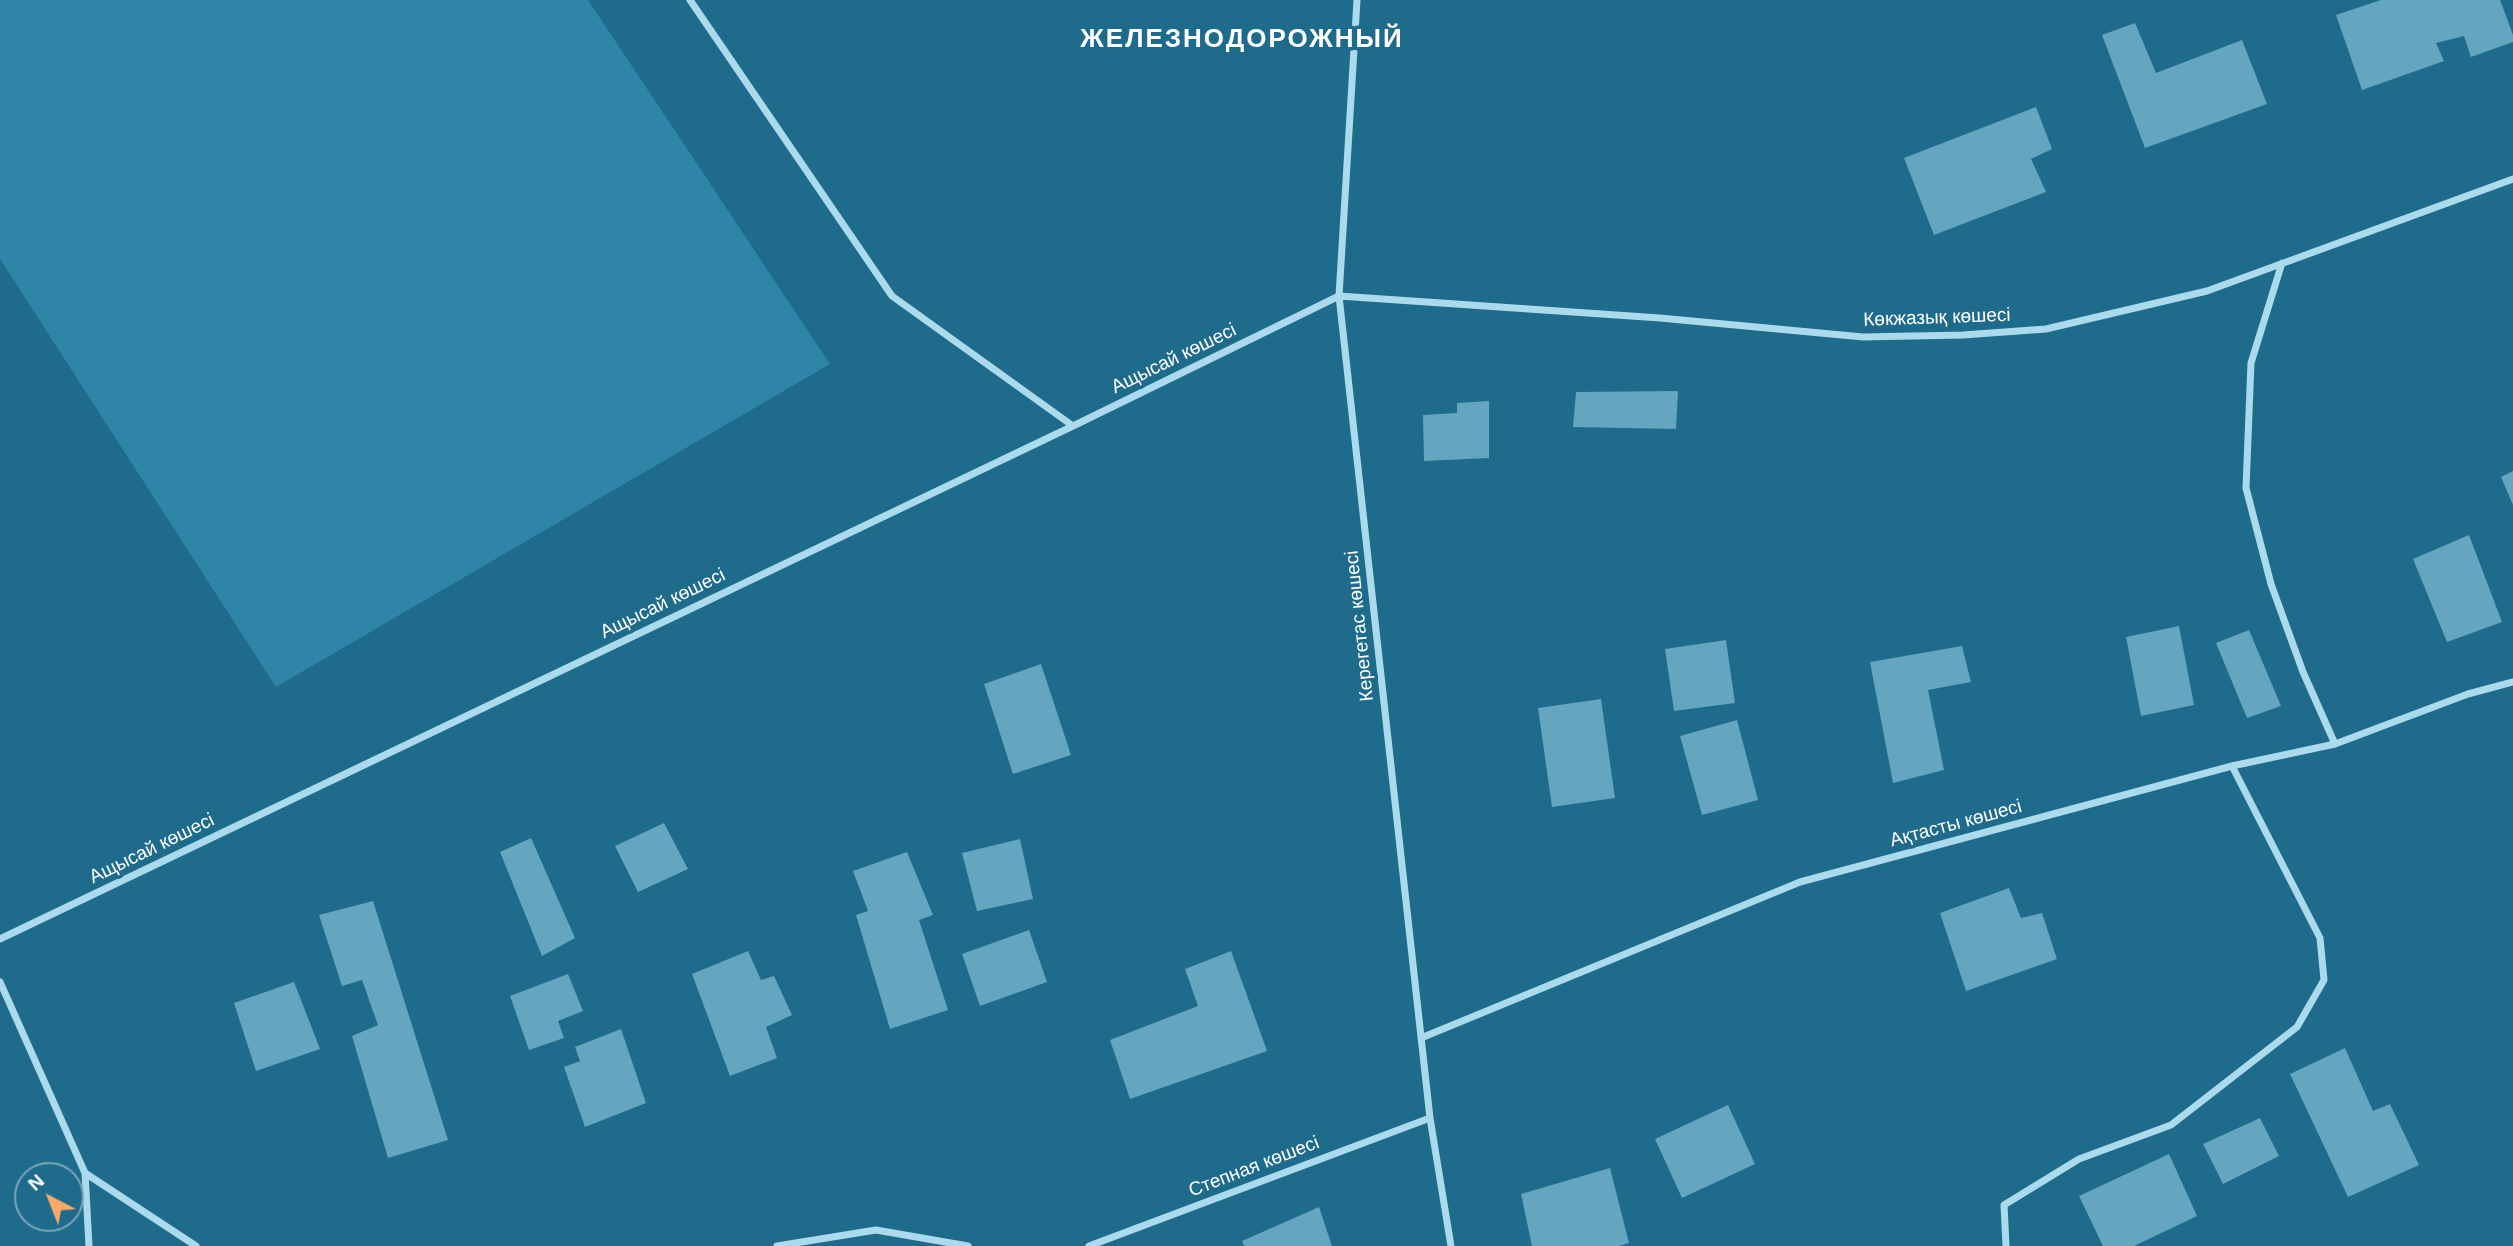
<!DOCTYPE html>
<meta charset="utf-8">
<style>
body{margin:0}
#map{position:relative;width:2513px;height:1246px;overflow:hidden;background:#1e6b8b;font-family:Arial,sans-serif}
canvas{display:block}
.north{position:absolute;left:14px;top:1162px;width:70px;height:70px;box-sizing:border-box;background:#1e6b8b;border:2px solid #78a6b9;border-radius:50%;rotate:318deg;font-size:19px;font-weight:700;line-height:28px;text-align:center;color:#fff}
.north::after{content:'';display:block;margin:auto;width:24px;height:32px;background:#fba969;clip-path:polygon(50% 0,100% 100%,50% 72%,0 100%)}
</style>
<div id="map">
<canvas width="2513" height="1246"></canvas>
<div class="north">N</div>
</div>
<script>
const ctx = document.querySelector('canvas').getContext('2d');
ctx.lineJoin = 'round';
function fill(path, color) { ctx.fillStyle = color; ctx.fill(path, 'evenodd'); }
function stroke(path, color, width, dash) { ctx.strokeStyle = color; ctx.lineWidth = width; ctx.lineCap = dash ? 'butt' : 'round'; ctx.setLineDash(dash || []); ctx.stroke(path); }
function drawText(font, color, halo, rows, align = 'center') {
  ctx.font = font + ' Arial,sans-serif'; ctx.lineWidth = 7; ctx.setLineDash([]); ctx.textBaseline = 'middle'; ctx.strokeStyle = halo; ctx.fillStyle = color; for (const [text, x, y, turn = 0] of rows) {
    ctx.save(); ctx.translate(x, y); ctx.rotate((+turn || 0) * Math.PI / 180); ctx.textAlign = isNaN(turn) ? turn : align; if (halo) ctx.strokeText(text, 0, 0); ctx.fillText(text, 0, 0); ctx.restore();
  }
}
fill(new Path2D(`
 M0,0H588L830,364L276,687L0,259Z`), '#2e85a7');
fill(new Path2D(`
 M2381,0H2500L2513,35V42L2471,57L2464,36L2436,43L2444,61L2362,90L2336,15Z
 M2135,23L2156,73L2242,40L2267,104L2145,148L2102,35Z
 M2036,107L2052,149L2031,159L2046,192L1934,235L1904,158Z
 M1678,391L1676,429L1573,427L1576,392Z
 M1489,401V458L1424,461L1423,415L1457,413V403Z
 M2513,471V505L2501,477Z
 M2469,535L2502,622L2447,642L2413,559Z
 M2179,626L2194,705L2141,716L2126,637Z
 M2249,630L2281,706L2247,718L2216,643Z
 M1726,640L1735,703L1674,711L1665,649Z
 M1962,646L1971,682L1928,690L1944,770L1893,783L1870,662Z
 M1041,664L1071,755L1013,774L984,684Z
 M1601,699L1615,798L1552,807L1538,708Z
 M1737,720L1758,800L1702,815L1680,736Z
 M664,823L688,869L638,892L615,846Z
 M531,838L575,938L542,956L500,852Z
 M1020,839L1033,899L977,911L962,853Z
 M907,852L933,915L919,920L948,1010L890,1029L856,915L868,911L853,871Z
 M2009,888L2021,918L2042,913L2057,959L1966,991L1940,913Z
 M373,901L448,1140L388,1158L352,1036L378,1025L362,980L342,986L319,915Z
 M1029,930L1047,982L980,1006L962,954Z
 M748,951L761,980L774,976L792,1015L766,1027L777,1058L730,1076L692,974Z
 M1231,951L1267,1051L1130,1099L1110,1040L1198,1006L1185,969Z
 M568,974L583,1011L558,1021L564,1038L529,1050L510,996Z
 M294,982L320,1049L256,1071L234,1003Z
 M621,1029L646,1103L585,1127L564,1067L580,1061L575,1047Z
 M2345,1048L2373,1111L2390,1104L2419,1165L2348,1197L2290,1074Z
 M1728,1105L1755,1164L1682,1198L1655,1139Z
 M2260,1118L2279,1156L2223,1184L2203,1144Z
 M2169,1154L2197,1216L2134,1246H2103L2079,1196Z
 M1610,1168L1629,1243L1619,1246H1532L1521,1194Z
 M1319,1207L1332,1246H1244L1242,1241Z`), '#64a5bf');
stroke(new Path2D(`
 M690,0L892,296L1073,426
 M1357,0L1339,296L1430,1118L1451,1246
 M2282,263L2251,363L2246,488L2271,584L2303,672L2335,744
 M0,939L1073,426L1339,296L1660,318L1863,337L1963,335L2046,329L2207,291L2513,179
 M0,982L85,1173L89,1246
 M1421,1038L1800,882L2232,766L2335,744L2468,694L2513,682
 M85,1173L196,1246
 M777,1246L876,1230L968,1246
 M1089,1246L1430,1118
 M2006,1246L2004,1205L2079,1159L2171,1125L2297,1027L2324,980L2320,938L2232,766`), '#aadaec', 7);
drawText('19px', '#fff', '#1e6b8b', [
 ["Көкжазық көшесі",1937,318,-2],
 ["Ащысай көшесі",1174,359,-26],
 ["Ащысай көшесі",663,604,-26],
 ["Керегетас көшесі",1360,626,-96],
 ["Ақтасты көшесі",1956,824,-15],
 ["Ащысай көшесі",152,849,-26],
 ["Степная көшесі",1254,1167,-21]
]);
ctx.letterSpacing = '2px';
drawText('bold 26px', '#fff', '#1e6b8b', [
 ["ЖЕЛЕЗНОДОРОЖНЫЙ",1242,40]
]);
ctx.letterSpacing = '0px';
</script>
